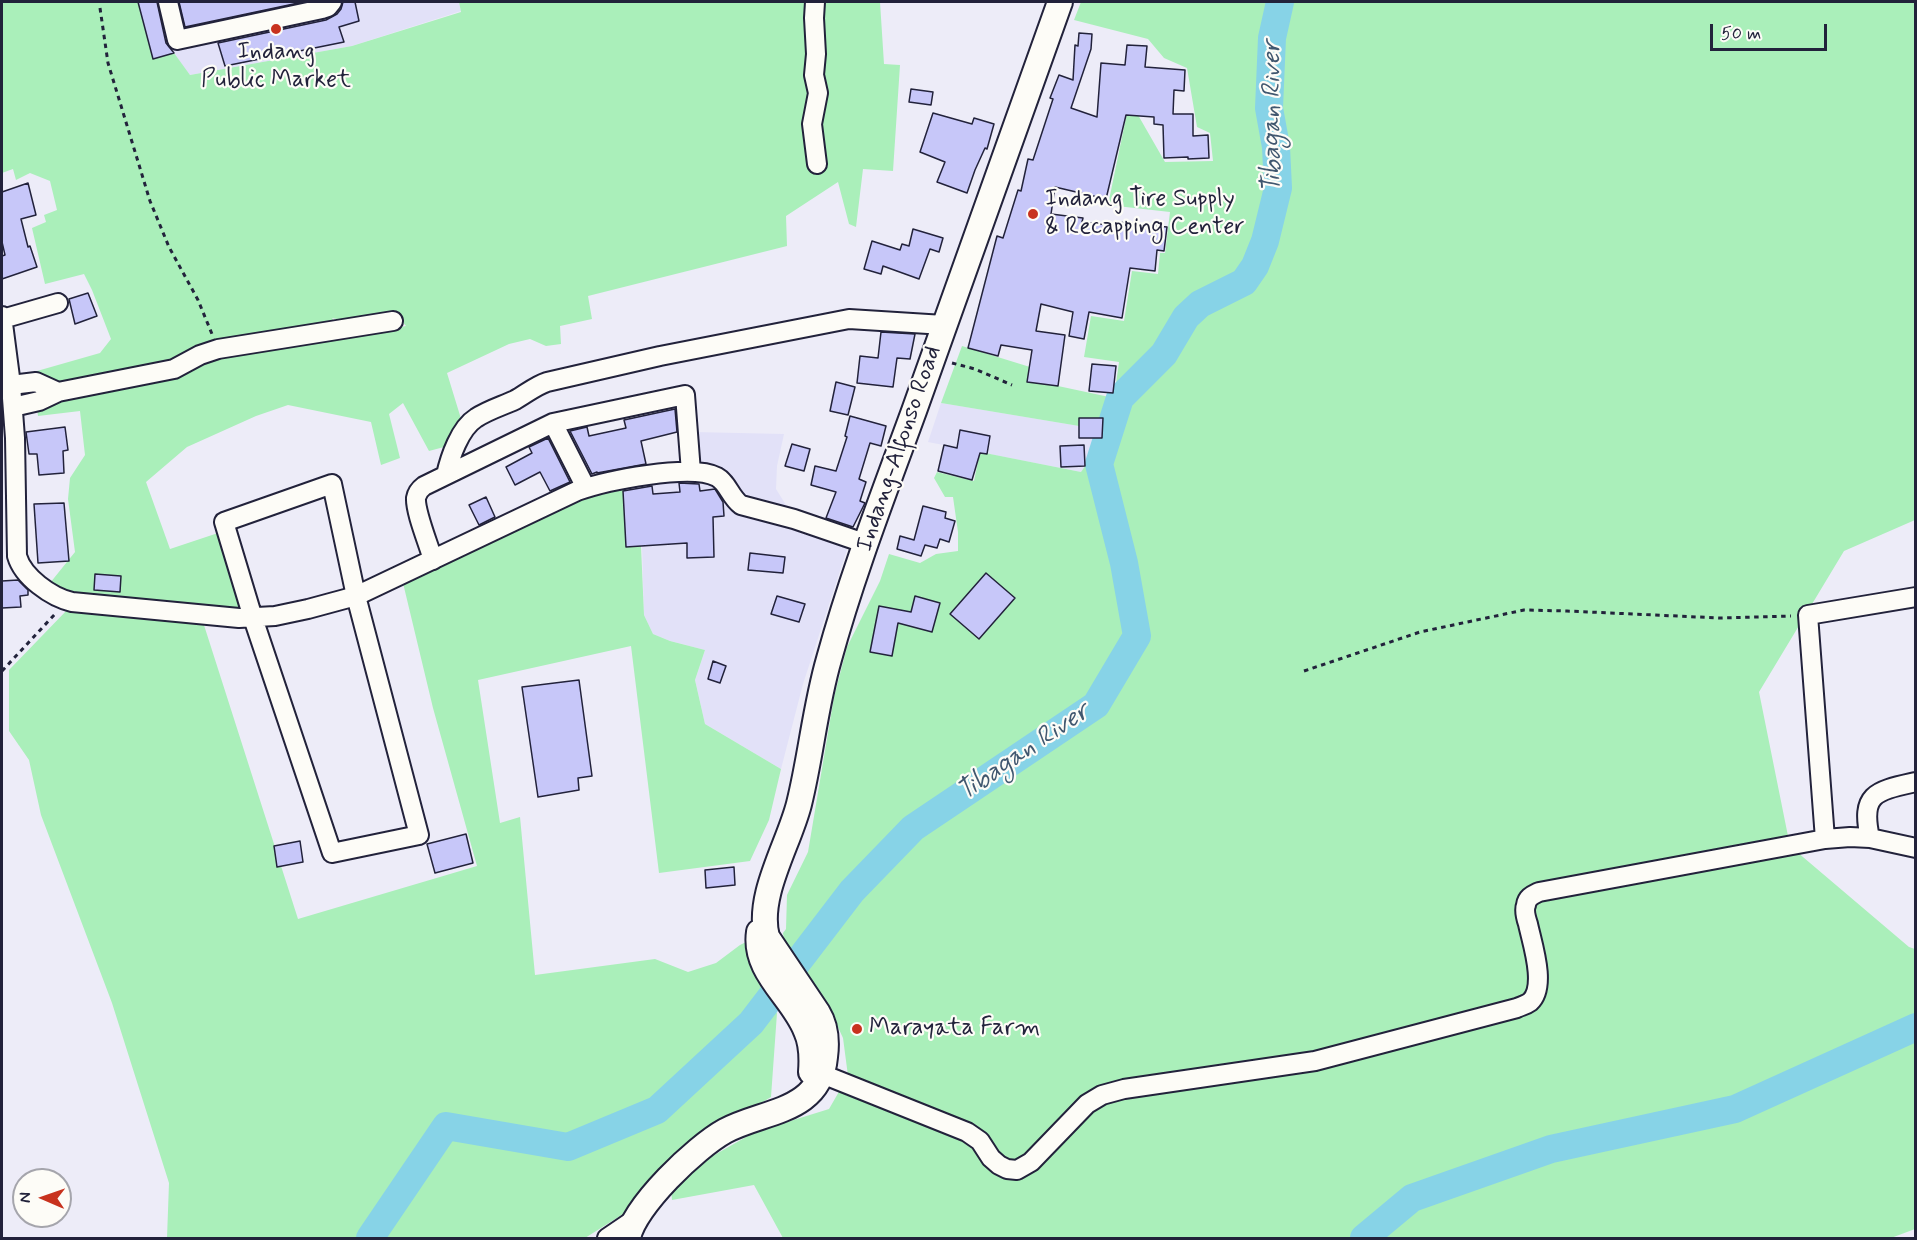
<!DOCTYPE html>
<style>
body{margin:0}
#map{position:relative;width:1917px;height:1240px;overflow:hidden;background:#edecf8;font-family:Mynerve,sans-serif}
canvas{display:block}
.frame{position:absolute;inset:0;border:3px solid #22223b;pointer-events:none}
.north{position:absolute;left:12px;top:1168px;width:60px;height:60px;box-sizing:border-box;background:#fdfcf7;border:2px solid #a5a5ac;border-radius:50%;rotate:272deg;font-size:16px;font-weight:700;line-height:24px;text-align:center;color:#22223b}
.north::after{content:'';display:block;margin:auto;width:21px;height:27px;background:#c8321e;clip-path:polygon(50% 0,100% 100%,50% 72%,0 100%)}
.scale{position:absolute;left:1710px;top:24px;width:117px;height:27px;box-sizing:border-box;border:3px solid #22223b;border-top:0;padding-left:8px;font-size:18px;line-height:21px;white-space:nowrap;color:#22223b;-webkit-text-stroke:4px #fdfcf7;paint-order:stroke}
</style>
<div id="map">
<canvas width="1917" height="1240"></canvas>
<div class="frame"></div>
<div class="north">N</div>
<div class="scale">50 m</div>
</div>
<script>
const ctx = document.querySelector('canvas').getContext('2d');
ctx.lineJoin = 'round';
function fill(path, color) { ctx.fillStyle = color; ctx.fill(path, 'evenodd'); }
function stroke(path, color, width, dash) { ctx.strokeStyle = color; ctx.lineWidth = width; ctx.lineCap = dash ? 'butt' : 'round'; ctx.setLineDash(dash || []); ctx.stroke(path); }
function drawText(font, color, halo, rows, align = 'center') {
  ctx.font = font + ' Mynerve,sans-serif'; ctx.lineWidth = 4.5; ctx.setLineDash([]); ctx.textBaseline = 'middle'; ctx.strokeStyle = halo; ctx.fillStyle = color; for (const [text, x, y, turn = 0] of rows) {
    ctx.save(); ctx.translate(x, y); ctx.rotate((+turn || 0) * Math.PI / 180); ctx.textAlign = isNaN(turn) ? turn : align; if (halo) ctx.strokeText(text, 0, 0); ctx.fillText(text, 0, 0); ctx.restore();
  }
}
fill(new Path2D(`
 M138,2H459L461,11L352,46L190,75L174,54L153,59Z
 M941,403L1079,426V418H1103L1110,429L1081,472L928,442Z
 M693,432L784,434L777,466L776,489L786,505L853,531L803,684L781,769L705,724L695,680L705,650L670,641L653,634L644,615L642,546L626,547L623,484L698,478Z`), '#e2e1f8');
fill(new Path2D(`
 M2,2H138L153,58L174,53L190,75L352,46L461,12L459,2H880L884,64L900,65L893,171L863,169L856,227L849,224L838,182L786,216L787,246L588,296L592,319L560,326L561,344L546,346L530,339L509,344L447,373L462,422L444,447L429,451L403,403L389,414L400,458L381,465L371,422L288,405L256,416L187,447L146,482L170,549L218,533L239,607H210L73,595L50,583L75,552L68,499L70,478L85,455L80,411L38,416L37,408L60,396L95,392L115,385L137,383L184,370L195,364L201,358L214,354L281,347L280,331L206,345L191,349L183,358L167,364L133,370L70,385L60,383L50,386L41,394L25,386L23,375L100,353L111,339L92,290L84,274L45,284L32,228L46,222L44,215L57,210L50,181L30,173L16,180L13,169L2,173ZM393,311L406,326L346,336L332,318L346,321Z
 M1081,2H1915V520L1844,551L1759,692L1790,846L1909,947L1915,949V1229L1891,1238H783L754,1185L672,1200L671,1188L700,1163L755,1132L829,1109L848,1076L843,1038L825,999L784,941L783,933L786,929L787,895L808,852L834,697L847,647L880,581L889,554L920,563L936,554L958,551V532L953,497H945L934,478L937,472L974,481L980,452L1081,472L1110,429L1102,418H1080L1079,426L941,403L962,346L1030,367L1028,382L1058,386L1114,398L1119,362L1084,357L1091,316L1124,321L1132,271L1158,274L1160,253H1165L1170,212L1108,205L1127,113L1138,115L1165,162L1213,161L1210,133L1197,127L1187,68L1164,58L1148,39L1074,20Z
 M623,484L626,546H641L644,615L653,634L670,641L705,650L695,680L705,724L781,769L769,820L750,861L659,873L631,646L478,680L500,823L520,817L535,975L655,959L688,972L716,963L740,945L754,938L772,995L766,1003L777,1013L771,1097L692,1145L628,1211L585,1238H167L169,1183L112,1003L41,815L29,760L9,731V670L68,609L203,622L298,919L477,866L433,708L403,583L587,496Z`), '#aaefba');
stroke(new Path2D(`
 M370,1238L446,1126L568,1147L657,1110L751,1023L852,891L913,828L1096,705L1137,636L1124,563L1099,464L1120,398L1164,354L1186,317L1200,304L1244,282L1255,266L1265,241L1278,188L1276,147L1269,108L1272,38L1280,2
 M1364,1238L1412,1198L1551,1149L1735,1109L1916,1027`), '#87d3e7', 28);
const building = new Path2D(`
 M138,2H157L166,43L174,53L153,59Z
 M179,2H303L185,27Z
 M343,2H355L359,21L339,27L344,42L225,66L218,43L326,20L337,14L341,9Z
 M1079,33L1092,34L1091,49L1071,108L1097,117L1101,63L1125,65L1127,45L1147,46L1145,67L1185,70L1184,91L1174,90L1173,114H1193V136L1208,135L1209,158L1188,159V157L1164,158L1163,125L1154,124V117L1126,115L1106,199L1055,187L1051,214L1083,218L1082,222L1118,226V222L1167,227L1164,251L1157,250L1155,271L1130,268L1122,318L1089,312L1084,339L1069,336L1073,312L1041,304L1036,331L1065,335L1058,386L1027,382L1032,350L1001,345L998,356L968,348L997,236L1003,238L1018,190L1021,191L1028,159L1033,160L1053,99L1050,98L1059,75L1073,80L1075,45L1078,46Z
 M911,89L933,92L931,105L909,102Z
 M933,113L972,124L974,118L994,124L987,149L985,148L975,170L967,193L937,182L945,162L920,152Z
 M28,183L36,215L21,219L28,247L30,246L37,267L2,279V256L5,255L2,242V192Z
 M913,229L943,238L939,252L930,249L919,279L883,266L881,274L864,269L872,241L900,250L902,244L909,246Z
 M88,293L97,316L75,324L69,299Z
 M881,332L915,334L910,359L897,358L893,387L857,383L860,356L878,358Z
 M1092,364L1116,366L1113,393L1089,391Z
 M836,382L855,387L848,415L830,411Z
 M675,409L677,432L641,441L646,464L597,473V472L592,474L570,431L587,427L589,436L626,428L624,420Z
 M850,416L886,426L881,446L870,443L859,479L866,482L860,501L865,503L853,527L826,518L836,492L811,485L815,466L836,471L847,437L845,436Z
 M1079,418H1103L1102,438H1079Z
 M65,427L68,450L63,451L64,473L39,475L37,454H29L26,432Z
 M960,430L990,436L987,454L980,453L972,480L938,471L944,445L957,448Z
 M548,438L570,482L550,491L540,472L515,485L506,467L532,453L529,447Z
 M792,444L810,449L804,471L785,466Z
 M1084,445L1085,466L1061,467L1060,446Z
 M679,483L699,484L700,491L715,489L723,502L724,516L713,517L714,557L687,558V543L626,547L623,491L652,486L653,494L680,492Z
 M486,497L495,517L479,525L469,505Z
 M64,503L69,561L38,563L34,504Z
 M923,506L946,512L945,518L955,521L949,542L940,539L937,548L925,545L921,556L897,549L900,536L914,540Z
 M750,553L785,557L783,573L748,570Z
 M986,573L1015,598L979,639L950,614Z
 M95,574L121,576L120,592L94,590Z
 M18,580L28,590V595L20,596L21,607L2,608V581Z
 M777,596L805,604L799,622L771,614Z
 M915,596L940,603L932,632L898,623L892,656L870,652L879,606L911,612Z
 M713,661L726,666L720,683L708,679Z
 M579,680L592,776L578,778L579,790L538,797L522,687Z
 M466,834L473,863L435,873L427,844Z
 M300,841L303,862L277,867L274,846Z
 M734,867L735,885L706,888L705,870Z`);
fill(building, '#c7c7f9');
stroke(building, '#22223b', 1.5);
const minor = new Path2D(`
 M168,2L177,40L322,9L328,7L332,2
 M815,2L814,18L816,54L814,75L818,93L812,124L817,164
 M2,316L11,385L15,438L17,556C23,577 51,597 72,602L239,618L275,616L308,609L356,596L577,491C605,481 691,463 717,477C728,483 730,497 741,505L794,519L867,544
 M2,319L58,303
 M11,385L36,382L58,392
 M13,407L39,401L58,392L174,369L200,355L218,349L393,321
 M553,423L586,488
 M446,475C450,457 460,428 476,418C488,410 502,406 515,400C526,394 535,386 547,382L660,356L849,319L944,325
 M332,484L356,596L419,835L332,853L253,618L224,522Z
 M433,560C429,545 415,512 416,498C417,492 420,489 424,486L553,423L685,395L691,472
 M1870,838C1860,793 1876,791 1916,782
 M1825,839L1808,615L1916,597
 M822,1074L967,1132L980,1141L991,1158L999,1165L1007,1169L1017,1170L1031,1162L1087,1104L1102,1095L1124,1089L1315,1061L1517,1008C1521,1006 1526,1005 1530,1002C1547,987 1532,943 1528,924C1526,918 1524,910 1526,905C1527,897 1533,895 1539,892L1825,839L1850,837L1870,838L1916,848
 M607,1238L635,1219`);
const major = new Path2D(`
 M759,932C753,972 793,997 806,1031C812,1044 812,1059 811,1072
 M628,1238C634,1206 696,1147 725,1131C764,1110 820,1113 825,1057C827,1042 826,1026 818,1013L767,937C756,896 789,844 799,804C811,756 815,707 829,659C852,575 884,493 914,411C962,274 1011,138 1060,2`);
stroke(minor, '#22223b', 22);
stroke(major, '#22223b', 28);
stroke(new Path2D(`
 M100,8L108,63L150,201L169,247L198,300L212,334
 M952,363L975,369L1012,385
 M2,671L56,613
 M1304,671L1420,632L1524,610L1567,611L1720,618L1791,616`), '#22223b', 3, [4.5, 4.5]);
stroke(minor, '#fdfcf7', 18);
stroke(major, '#fdfcf7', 24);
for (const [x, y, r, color] of [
 [276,29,6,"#c8321e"],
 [1033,214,6,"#c8321e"],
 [857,1029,6,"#c8321e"]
]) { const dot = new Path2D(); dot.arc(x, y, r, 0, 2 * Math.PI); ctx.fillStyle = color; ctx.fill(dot); stroke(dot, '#fdfcf7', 2); }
drawText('24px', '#22223b', '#fdfcf7', [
 ["Indang",276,53,"center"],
 ["Public Market",276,81,"center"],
 ["Indang Tire Supply",1045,200],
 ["& Recapping Center",1045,228],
 ["Marayata Farm",869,1029]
], 'left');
drawText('24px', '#22223b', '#fdfcf7', [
 ["Indang-Alfonso Road",900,449,-71]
]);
drawText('italic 26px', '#40576f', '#fdfcf7', [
 ["Tibagan River",1274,117,-90],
 ["Tibagan River",1024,753,-34]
]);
</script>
